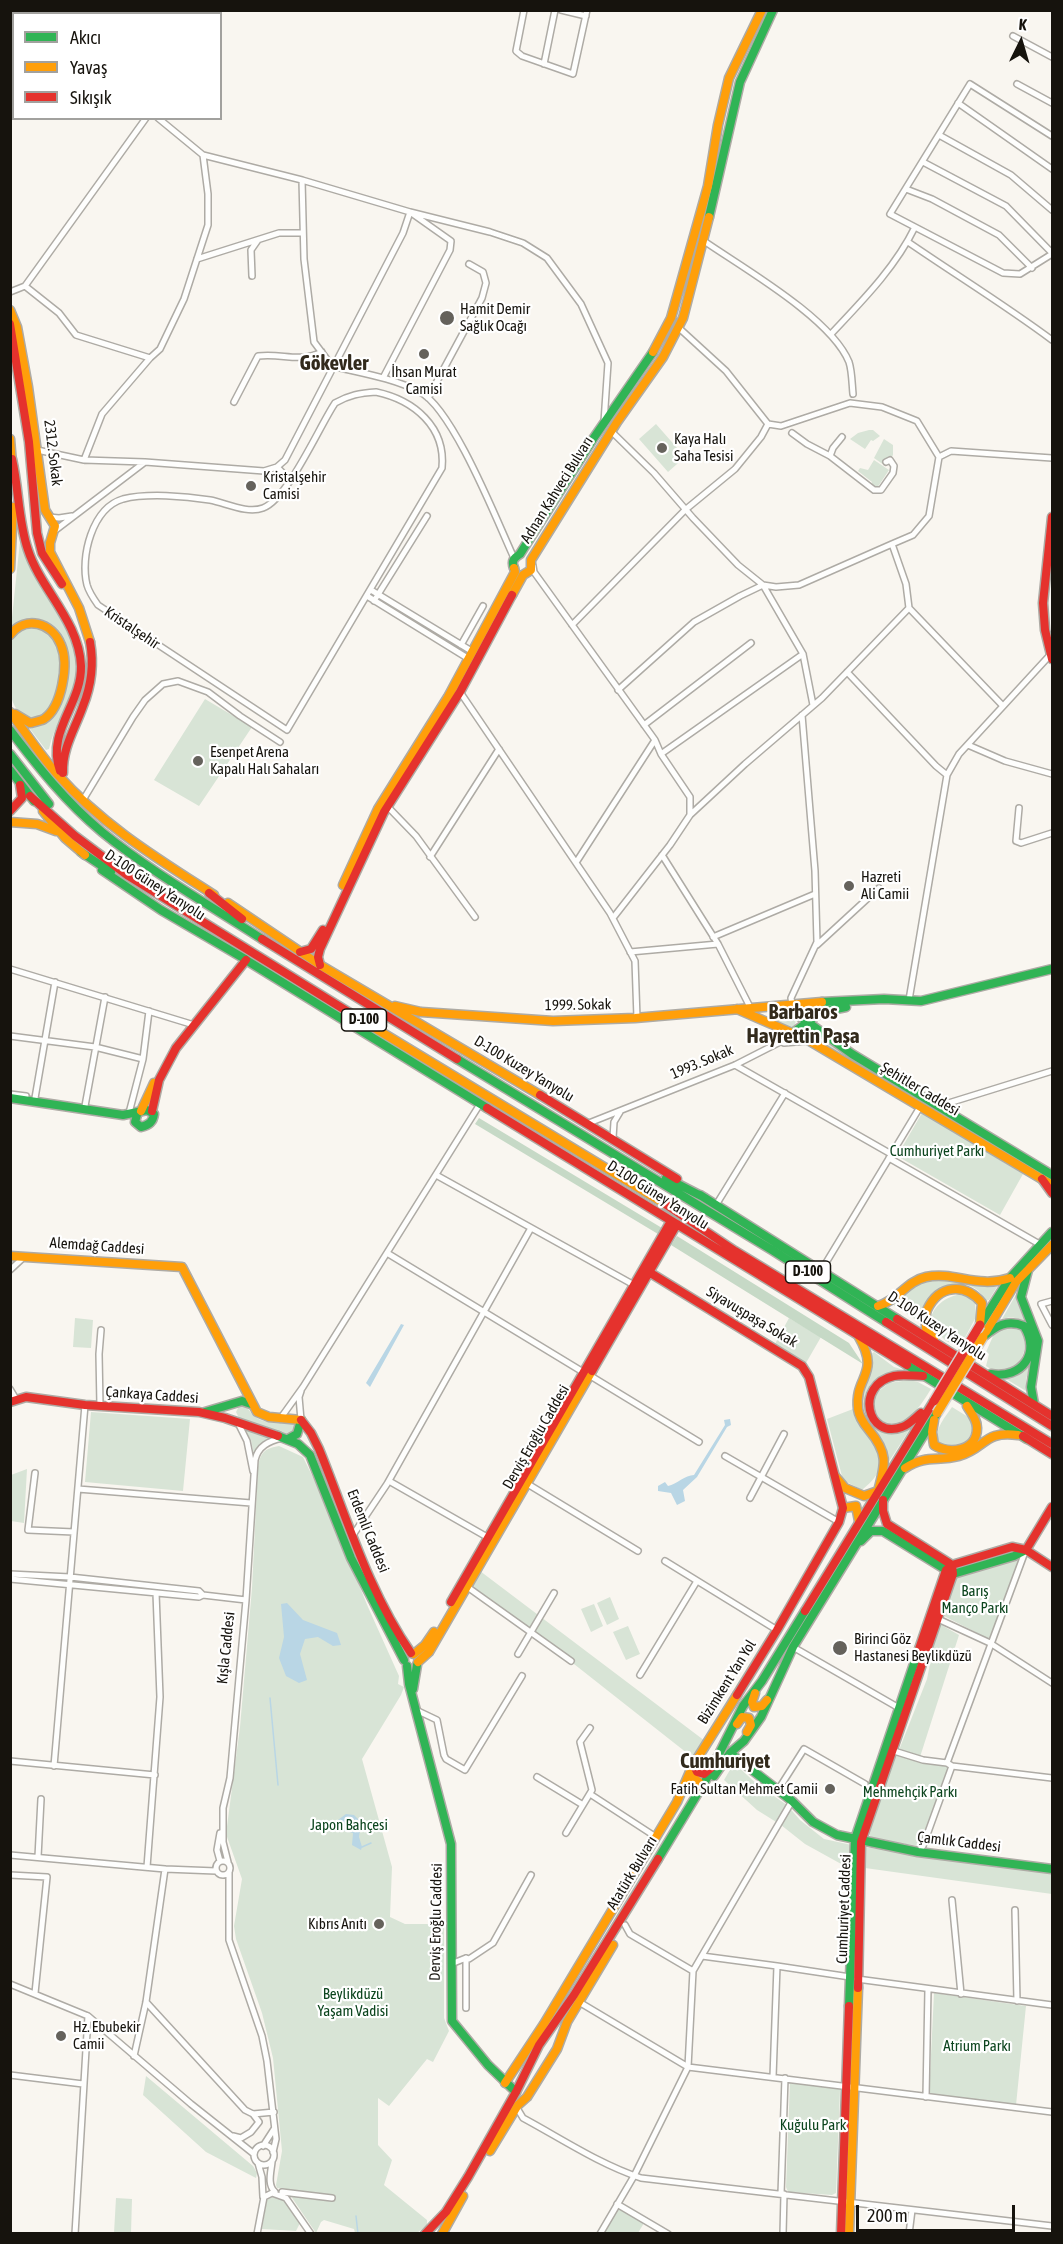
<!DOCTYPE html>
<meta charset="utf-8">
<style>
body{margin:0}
#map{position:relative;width:1063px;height:2244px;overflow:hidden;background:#f9f6f0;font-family:"Asap Condensed",sans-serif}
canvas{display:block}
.frame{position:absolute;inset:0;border:12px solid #16130d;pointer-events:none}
.legend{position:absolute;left:12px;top:12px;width:210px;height:108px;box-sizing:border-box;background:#fff;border:2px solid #a2a19e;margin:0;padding:8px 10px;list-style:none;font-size:18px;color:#16130d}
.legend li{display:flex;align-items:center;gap:12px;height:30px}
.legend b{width:30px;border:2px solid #a2a19e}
.north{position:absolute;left:991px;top:12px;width:60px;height:60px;-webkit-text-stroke:4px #fff;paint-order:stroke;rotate:5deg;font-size:16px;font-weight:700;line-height:24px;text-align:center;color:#16130d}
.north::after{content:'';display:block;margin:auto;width:21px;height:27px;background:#16130d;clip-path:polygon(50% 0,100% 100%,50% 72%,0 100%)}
.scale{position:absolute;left:856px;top:2205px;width:159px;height:27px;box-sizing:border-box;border:3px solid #16130d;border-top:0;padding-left:8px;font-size:18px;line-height:21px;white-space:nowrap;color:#16130d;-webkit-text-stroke:4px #fff;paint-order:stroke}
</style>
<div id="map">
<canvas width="1063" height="2244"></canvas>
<div class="frame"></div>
<ul class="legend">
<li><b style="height:8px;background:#30b455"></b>Akıcı</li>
<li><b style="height:8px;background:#ff9f0a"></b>Yavaş</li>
<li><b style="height:8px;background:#e5322d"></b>Sıkışık</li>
</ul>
<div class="north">K</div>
<div class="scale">200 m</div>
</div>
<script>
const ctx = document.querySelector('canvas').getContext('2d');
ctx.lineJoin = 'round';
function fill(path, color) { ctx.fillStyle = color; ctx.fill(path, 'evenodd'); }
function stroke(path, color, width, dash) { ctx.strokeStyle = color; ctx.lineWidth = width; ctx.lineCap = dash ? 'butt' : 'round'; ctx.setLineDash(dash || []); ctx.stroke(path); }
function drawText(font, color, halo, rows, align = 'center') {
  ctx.font = font + ' "Asap Condensed",sans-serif'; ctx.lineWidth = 4.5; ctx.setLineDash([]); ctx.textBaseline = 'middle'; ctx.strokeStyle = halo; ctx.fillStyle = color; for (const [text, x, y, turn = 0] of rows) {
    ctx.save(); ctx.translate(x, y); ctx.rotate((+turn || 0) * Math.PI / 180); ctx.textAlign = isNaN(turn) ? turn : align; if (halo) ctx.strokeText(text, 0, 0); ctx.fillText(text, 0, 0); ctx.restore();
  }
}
fill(new Path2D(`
 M656,424L685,457L668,472L639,439Z
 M869,430H873L880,436L873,441L871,440L865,449L850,439L858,433Z
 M884,439L893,445V455L891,458L888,457L884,465L874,458Z
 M874,460L889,470L877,488L871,485L872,482L858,471L860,468L868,470Z
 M20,541C24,551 28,561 32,571C50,606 84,637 76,680C71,704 54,724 49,749L46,750L30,729C39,715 61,700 66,686C73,667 60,623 38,619C28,617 20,622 11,627Z
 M35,624C38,626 45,628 48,631C70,651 64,708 34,719C1,713 11,670 10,645C14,631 21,628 35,624Z
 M205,699L252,727L199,806L154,780Z
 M776,1010L782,1011L796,1019L795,1027C787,1028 774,1024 772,1016Z
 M806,1025L827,1042L1033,1170L1032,1172L835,1050L798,1032Z
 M922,1113L1023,1174L1000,1215L897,1156Z
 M948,1280L997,1287L989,1300L985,1301C980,1289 972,1285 960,1284L924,1307L921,1323L892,1304C915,1283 917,1281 948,1280Z
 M1018,1291L1035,1333L1034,1355L1026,1379V1391L1006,1379L1014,1377L1032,1355L1019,1319L1011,1317L1002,1319Z
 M963,1294L975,1301L976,1317L962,1343L955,1338L951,1343L946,1341L931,1326C928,1308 947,1295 963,1294Z
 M75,1318L93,1320L91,1348L73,1347Z
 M789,1318L821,1337L806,1363L775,1344Z
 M1007,1326L1020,1328C1036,1351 1011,1385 986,1366L989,1354L986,1352L994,1334Z
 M874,1352L894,1367L904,1370C901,1371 896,1371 891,1372C863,1379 856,1407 876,1427L910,1429L888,1463C889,1439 872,1438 864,1419C856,1400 867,1373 871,1354Z
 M909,1380L918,1382L931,1389C919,1408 907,1429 882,1422L874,1409L875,1394L889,1383Z
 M239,1406H245C249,1409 251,1414 255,1417C267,1425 278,1421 290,1421L294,1425V1431L289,1435L239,1418L236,1412Z
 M952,1407L973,1420C973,1437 968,1441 954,1449L940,1446C932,1431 944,1419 952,1407Z
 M853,1409C860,1443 906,1455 862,1490L843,1480L827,1419Z
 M91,1412L190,1419L183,1491L85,1482Z
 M244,1429L273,1439L259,1445L254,1455L251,1440Z
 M279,1446L303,1457L327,1506L368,1607L399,1676L398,1684L404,1687L401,1695L362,1759L392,1867L390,1917L405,1924H444V2018L449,2031L433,2062L427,2059L389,2106L378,2098V2145L392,2160L384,2185L427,2220V2225L417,2233H355L354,2229L324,2220L321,2222L316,2233L286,2189L277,2188L276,2185L282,2151L273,2058L262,2013L236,1939L234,1926L242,1879L226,1834L240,1727L252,1588L258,1467C260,1453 265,1448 279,1446Z
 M27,1469L24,1523L11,1521V1475Z
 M1016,1559L1019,1562L989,1639L940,1614L954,1576Z
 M480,1571L705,1741L692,1757L560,1653L470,1588Z
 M610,1597L619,1619L607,1625L597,1603Z
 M594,1604L603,1626L591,1632L581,1609Z
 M938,1623L959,1635L920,1757L899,1750L927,1679Z
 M628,1626L640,1654L626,1660L613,1632Z
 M895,1754L917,1762L949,1767L919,1846L872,1839L868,1832Z
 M734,1763L759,1786L787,1805L800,1820L824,1839L852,1845L851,1864L843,1865L805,1844L781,1825L757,1810L724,1780Z
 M864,1847L1052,1872V1894L865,1868Z
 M934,1993L1026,2006L1016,2105L929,2096Z
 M146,2076L253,2166L257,2173L256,2178L206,2152L143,2095Z
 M790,2082L837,2088L840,2090L836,2193L832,2195L788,2192L786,2187Z
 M271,2197L283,2199L300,2223L296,2231L262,2229L267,2200Z
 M116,2198L132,2199L131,2233H114Z
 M617,2208L644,2223L638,2233L603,2234Z`), '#d8e4d6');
fill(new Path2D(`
 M479,1118L662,1228L658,1234L475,1124Z
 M677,1236L849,1343L863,1364L671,1245Z`), '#c6d9c6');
fill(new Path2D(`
 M401,1324L404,1325L370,1387L366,1383Z
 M730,1419L731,1425L727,1427L697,1477L683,1490L685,1501L677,1505L671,1493L658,1491V1486L665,1482L668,1486C677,1484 685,1475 694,1475L725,1425L724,1420Z
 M287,1603L303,1620L337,1633L341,1645L333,1646L318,1637L305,1639L300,1654L307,1680L299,1683L286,1676L279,1658L284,1637L281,1604Z
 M346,1814L354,1815L361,1822L359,1837L362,1847L361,1850L352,1845L353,1833L342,1830L338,1826V1820Z`), '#b9d6e5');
stroke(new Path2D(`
 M270,1698L278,1785
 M362,1847L371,1843
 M356,2216L358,2234`), '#b9d6e5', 1.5);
const street = new Path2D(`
 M524,10L516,51L522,56L573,74L587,10
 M561,10L586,16
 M1013,36L1052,57
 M544,64L555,10
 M1017,84L1052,103
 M958,103L1052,169
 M939,135L1011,175L1052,210
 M1052,136L970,84L890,214L1003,273L1020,274L1052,254
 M203,155L302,180L304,259L314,342L332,366
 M923,162L1006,206L1052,253
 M302,180L410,212L451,241L450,250L383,378
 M906,189L932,199L999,235L1032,268
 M704,241C743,268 831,318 849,362C852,371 852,384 853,394
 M908,242C956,275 1005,305 1052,340
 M197,259L279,233H303
 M252,276L251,250L258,240
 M25,286L59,313L76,335L150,358L102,414L84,460
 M10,292L25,286L146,118
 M679,328L726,371L768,424
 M831,334C862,301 895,268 915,227
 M150,358L160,349L184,299L208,225V194L203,155L158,118
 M332,366C361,373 393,378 420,392C453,409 497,521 514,558
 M376,392C414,400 446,427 442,468L287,730L98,605C93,598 89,592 87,585C80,557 92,508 123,499C147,493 185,496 210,500C226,503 247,514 263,508C288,499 319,427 335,403C349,395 360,393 376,392Z
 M428,398L482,298L486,283L483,272L469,264
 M234,402L258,356C283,353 299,363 322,352
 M768,424L781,426L850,403L882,407L917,421L939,457
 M611,431L654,473L693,518L738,565L763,585L776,587L799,585L892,544
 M792,433L807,444L830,456L833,448L842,437
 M37,450L84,460L145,462
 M830,456L874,490H881L893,473L894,466L890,460L886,462
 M277,467L290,480
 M49,517L59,518L72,516
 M53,532L145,462L264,471L277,467L285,460L403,233L410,212L490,232L523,243L547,258L581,304L608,363L604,422
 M533,566L534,572L655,740L577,861
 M371,590L473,652
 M367,596L469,659
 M374,601L427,516
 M909,608L1003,706
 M572,625L685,510L735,469L761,437L768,424
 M461,645L483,606
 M847,672L936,766L947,775
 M618,690L694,622L740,596L763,585L803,654L813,705
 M460,692L610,913L635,961L637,1018
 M644,725L751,643
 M968,745L1005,761L1052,774
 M661,754L803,654
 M83,800L133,717L145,700L163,684L178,681L208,692L240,716L280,742
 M388,807L416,836L475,917
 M1019,808L1016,841L1021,843L1052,833
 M690,815L745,764L822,698L909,608L906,584L892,544L913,535L929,516L939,457L951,451L1052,458
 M662,855L718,944L750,1007
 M430,857L499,749
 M613,918L670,845L690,815V797L661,754L655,740
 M713,937L815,894
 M817,945L879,888
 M630,952L718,944
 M10,969L194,1025
 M909,1000L947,775L959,754L1051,654
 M792,1004L791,998L817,942L815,871L802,715
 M775,1027L779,1034L776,1044
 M10,1036L95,1047L143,1059
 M784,1043L807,1041
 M735,1065L891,1154
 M10,1094L26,1096
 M35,1098L55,982
 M85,1106L105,997
 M939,1106L1052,1071
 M129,1113L143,1059L149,1011
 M589,1123L735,1065L786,1039L793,1033
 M613,1138L614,1122L620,1112
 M889,1158L1041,1245
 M436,1175L634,1285
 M716,1205L785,1093
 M387,1253L583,1372
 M10,1270L24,1257
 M821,1271L920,1107
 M1052,1301L1041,1304L1052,1325
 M589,1375L699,1442
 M10,1389L16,1399
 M100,1406L99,1354L101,1330
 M280,1419L303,1387L480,1104
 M301,1420L299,1397L301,1391
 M238,1423L247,1441L253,1471
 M725,1456L839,1522
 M35,1473L28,1530L74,1532
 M389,1481L487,1537
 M526,1483L638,1551
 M78,1489L251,1503
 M750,1498L784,1434
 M353,1535L387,1484L531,1228
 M665,1561L777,1630
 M10,1574L70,1577L199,1591L203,1595
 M10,1579L199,1597L203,1595L246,1600
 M466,1586L571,1661
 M938,1619L990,1643L1052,1683
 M793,1647L899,1708
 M518,1654L554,1593
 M640,1675L697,1581
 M416,1710L437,1720L444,1755L446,1759L465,1770L522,1676
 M894,1751L923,1760L947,1763L952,1766L1052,1778
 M10,1761L155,1775
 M947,1763L1025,1552
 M54,1766L85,1405
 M537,1777L583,1805
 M778,1790L804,1749L865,1784
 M590,1794L656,1837
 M566,1833L592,1790L580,1742L590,1728
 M918,1852L923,1846L952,1766
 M10,1855L165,1869L216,1871
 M38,1857L41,1799
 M216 1868a7 7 0 1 1 14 0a7 7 0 1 1-14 0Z
 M220,1861L217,1850L220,1833
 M228,1862L223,1842V1808L230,1778L246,1600L255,1460C258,1446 269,1441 282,1438
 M147,1867L160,1697L156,1593
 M229,1872V1940L262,2036L267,2061L276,2139L273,2152
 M10,1875L47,1877L35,1993
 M952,1900L961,1994
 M1015,1910L1017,2001
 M625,1925L630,1934L693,1971
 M702,1956L777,1966
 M451,1964L466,1958L469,1959L493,1943L531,1875
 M857,1979L1052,2005
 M10,1984L88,2016L75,2234
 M146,2002L245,2110L253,2114L274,2112
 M579,2002L688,2067L1052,2112
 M466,2008V1958
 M88,2016L191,2104L254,2154
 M134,2056L146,2002L165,1869
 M10,2075L83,2084
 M773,2077L777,1966L850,1977
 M926,2097L928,1989
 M517,2108L523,2118C562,2139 599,2164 641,2178L1052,2226
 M233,2136L241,2138L251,2132L259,2122L253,2114
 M254 2155a10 10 0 1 1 20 0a10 10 0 1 1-20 0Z
 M263,2146L274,2129
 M272,2162C271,2172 267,2185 275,2192
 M258,2163L262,2177L263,2197
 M282,2192L332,2198
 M781,2194L785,2078
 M617,2204L668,2234
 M257,2234L264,2197L272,2193L286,2198L311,2234
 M600,2234L634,2176L688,2067L693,1971L792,1801
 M783,2234L784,2194
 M909,2234L912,2210`);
const fast = new Path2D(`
 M709,217L740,82L773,10
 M514,568C511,561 514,558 520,554L593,439L653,352
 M10,730C38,767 66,802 102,832C151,872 208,904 262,939
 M10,754L49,804
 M10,770L34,801
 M81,852L111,872
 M102,870L161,910L245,959
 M245,959L246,960
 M246,960L487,1108
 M822,1002L884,999L921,1001L1052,969
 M781,1006L802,1018L852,1054L1052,1175
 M793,1033L821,1012L846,1007
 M457,1059L772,1250L886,1322
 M10,1098L123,1115L147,1110L154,1114C153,1122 149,1125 141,1127L135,1122L137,1115
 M666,1178L705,1198
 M700,1195L897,1319
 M1028,1270L1021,1297L1038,1341L1031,1387L1034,1404
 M982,1322L1010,1278L1052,1232
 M983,1337C996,1326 1007,1319 1024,1326C1041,1353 1022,1379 991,1374
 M907,1365L1027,1439
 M205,1412L242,1401L251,1404
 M278,1436L298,1444L310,1455L351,1558L404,1660
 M288,1439L297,1434L301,1420
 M861,1541L871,1531H883L953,1574L1014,1556L1026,1550
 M407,1666L409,1684L451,1844L452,2021L488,2065L516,2092
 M413,1689L417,1665
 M730,1753L792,1801L813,1822L837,1835L918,1852L1052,1869
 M714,1776L730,1753L744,1741L761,1717L793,1647L937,1413
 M658,1859L707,1778L743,1706L762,1681L805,1611
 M849,2006L855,1839L919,1649`);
const slow = new Path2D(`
 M10,310L17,327L28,387L45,510L55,526L50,543V552L79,608L90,642
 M653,352L671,318L708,186L718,125L729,78L762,10
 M10,439L12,464
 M10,569L13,507
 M512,595L523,575L531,570V560L617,422L663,357L683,318L709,217
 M10,635C25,615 52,622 61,645C69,664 62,707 44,719C40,721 34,722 30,723L15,714
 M10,712C26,733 40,755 57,774C102,825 158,859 214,895
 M43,811L65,838L85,855
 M10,822L37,824L56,831
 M343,885L378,809L448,697L515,572L514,568
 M228,903L320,965L540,1095
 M395,1006L421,1012L553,1021L635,1018L822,1002
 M737,1009L808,1040L1052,1185
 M358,1018L665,1204
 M141,1111L154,1083
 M10,1256L182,1267L257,1412L269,1417L301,1420
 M878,1306C897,1301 907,1281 926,1277C955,1271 977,1289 1010,1278
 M986,1332L1016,1282L1052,1245
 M934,1338L926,1329C926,1323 925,1315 927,1310C939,1284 965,1283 982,1303L980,1325
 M934,1420L932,1432L934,1445C950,1455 977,1451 977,1428C977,1419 971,1413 967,1406
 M905,1468C927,1454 937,1462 959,1456C986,1448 984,1430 1018,1435
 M835,1476L845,1488L864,1496L878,1491C886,1463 888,1453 869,1430C864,1424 859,1417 858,1409C854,1376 881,1375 859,1337
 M843,1508L856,1506L859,1521
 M414,1654L425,1645L434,1632
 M418,1662L429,1652L592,1371
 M755,1693L752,1702L754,1707L762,1706L767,1700
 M737,1724L742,1717L749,1718L751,1725L747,1732
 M687,1779L694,1778L699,1782L695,1791
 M505,2083L544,2024L677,1802L692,1767L737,1695
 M490,2151L518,2105L527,2097L557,2049L567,2022L613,1945
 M442,2234L463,2196
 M849,2234L858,1988`);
const jam = new Path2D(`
 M10,324L29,442L37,533L42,553L62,584
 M12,459C19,489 18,521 28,550C41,590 79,621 81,666C82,704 46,731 60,771
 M1052,517L1043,603L1045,630L1052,659
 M63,773C62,748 75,729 83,706C91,686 94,664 90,642
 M30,796L75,836L127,875L358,1018
 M10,811L22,798L20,785
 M209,893L242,919
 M262,939L457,1059
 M300,952L311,949L323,930
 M320,965L318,957L320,949L384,812L460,692L512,595
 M540,1095L677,1179
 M487,1108L907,1365
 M152,1111L159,1080L176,1048L246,960
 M1042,1179L1052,1193
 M665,1204L735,1251L1052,1444
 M644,1269L802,1366L809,1377L843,1508L839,1522L777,1630L737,1695
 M897,1319L1052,1416
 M886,1322L1052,1426
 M592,1371L677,1224
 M10,1402L26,1397L85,1405L199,1412L225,1418L278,1436
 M921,1413C916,1417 909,1425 902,1427C867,1440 854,1385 894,1376C903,1374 914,1376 923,1376
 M301,1420L311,1433L319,1449C347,1518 368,1591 411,1653
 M1023,1436L1052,1454
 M883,1500V1511L887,1524L952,1565
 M1026,1550L1052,1507
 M451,1602L671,1221
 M805,1611L934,1401
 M919,1649L946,1570L952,1565L1012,1547L1026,1550L1052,1567
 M696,1761L695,1768L697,1772L704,1774L711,1768
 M858,1988L861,1842L953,1574L952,1565
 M425,2234L446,2212L468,2177L516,2092L539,2045L574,1995L658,1859
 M841,2234L849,2006`);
stroke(street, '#aeaba5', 8);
stroke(fast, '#aeaba5', 11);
stroke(slow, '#aeaba5', 11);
stroke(jam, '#aeaba5', 11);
stroke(street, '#fefefd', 5);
stroke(fast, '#30b455', 8);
stroke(slow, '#ff9f0a', 8);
stroke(jam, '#e5322d', 8);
const slowBridge = new Path2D(`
 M937,1413L983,1337`);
const jamBridge = new Path2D(`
 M934,1401L980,1325`);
stroke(slowBridge, '#d3d1ce', 12, []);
stroke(jamBridge, '#d3d1ce', 12, []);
stroke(slowBridge, '#ff9f0a', 9);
stroke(jamBridge, '#e5322d', 9);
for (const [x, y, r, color] of [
 [447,318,8,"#65625c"],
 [424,354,6,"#65625c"],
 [662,448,6,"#65625c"],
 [251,486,6,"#65625c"],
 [198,761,6,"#65625c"],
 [849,886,6,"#65625c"],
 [840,1648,8,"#65625c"],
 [830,1789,6,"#65625c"],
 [379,1924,6,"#65625c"],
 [61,2036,6,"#65625c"]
]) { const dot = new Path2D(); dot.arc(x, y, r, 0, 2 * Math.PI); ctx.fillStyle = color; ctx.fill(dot); stroke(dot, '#fff', 2); }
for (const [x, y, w] of [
 [364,1020,45],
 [808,1272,45]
]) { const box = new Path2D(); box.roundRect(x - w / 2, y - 11, w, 22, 4.5); ctx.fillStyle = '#fff'; ctx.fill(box); stroke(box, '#16130d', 1.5); }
drawText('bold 14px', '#16130d', null, [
 ["D-100",364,1020],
 ["D-100",808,1272]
]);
drawText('15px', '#16130d', '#fff', [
 ["Hamit Demir",460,309],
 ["Sağlık Ocağı",460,326],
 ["İhsan Murat",424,372,"center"],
 ["Camisi",424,389,"center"],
 ["Kaya Halı",674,439],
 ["Saha Tesisi",674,456],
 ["Kristalşehir",263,477],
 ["Camisi",263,494],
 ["Esenpet Arena",210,752],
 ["Kapalı Halı Sahaları",210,769],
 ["Hazreti",861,877],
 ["Ali Camii",861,894],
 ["Birinci Göz",854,1639],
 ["Hastanesi Beylikdüzü",854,1656],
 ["Fatih Sultan Mehmet Camii",818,1789,"right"],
 ["Kıbrıs Anıtı",367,1924,"right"],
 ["Hz. Ebubekir",73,2027],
 ["Camii",73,2044]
], 'left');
drawText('15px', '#16130d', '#fff', [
 ["2312. Sokak",53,453,83],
 ["Adnan Kahveci Bulvarı",557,490,-58],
 ["Kristalşehir",132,628,34],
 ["D-100 Güney Yanyolu",155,885,33],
 ["1999. Sokak",578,1005,-1],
 ["1993. Sokak",702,1062,-23],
 ["D-100 Kuzey Yanyolu",524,1069,31],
 ["Şehitler Caddesi",920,1089,31],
 ["D-100 Güney Yanyolu",658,1195,32],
 ["Alemdağ Caddesi",97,1246,4],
 ["Siyavuşpaşa Sokak",752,1317,31],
 ["D-100 Kuzey Yanyolu",937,1326,33],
 ["Çankaya Caddesi",152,1395,4],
 ["Derviş Eroğlu Caddesi",536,1437,-60],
 ["Erdemli Caddesi",368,1531,68],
 ["Kışla Caddesi",226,1648,-84],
 ["Bizimkent Yan Yol",727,1682,-58],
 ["Çamlık Caddesi",959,1842,7],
 ["Atatürk Bulvarı",632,1873,-59],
 ["Cumhuriyet Caddesi",844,1909,-88],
 ["Derviş Eroğlu Caddesi",436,1922,-89]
]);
drawText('15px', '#0c451e', '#fff', [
 ["Cumhuriyet Parkı",937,1151],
 ["Barış",975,1591],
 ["Manço Parkı",975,1608],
 ["Mehmehçik Parkı",910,1792],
 ["Japon Bahçesi",349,1825],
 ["Beylikdüzü",353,1994],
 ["Yaşam Vadisi",353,2011],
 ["Atrium Parkı",977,2046],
 ["Kuğulu Park",813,2125]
]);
drawText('bold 21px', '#322a1c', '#fff', [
 ["Gökevler",334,363],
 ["Barbaros",803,1012],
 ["Hayrettin Paşa",803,1036],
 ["Cumhuriyet",725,1761]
]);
</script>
